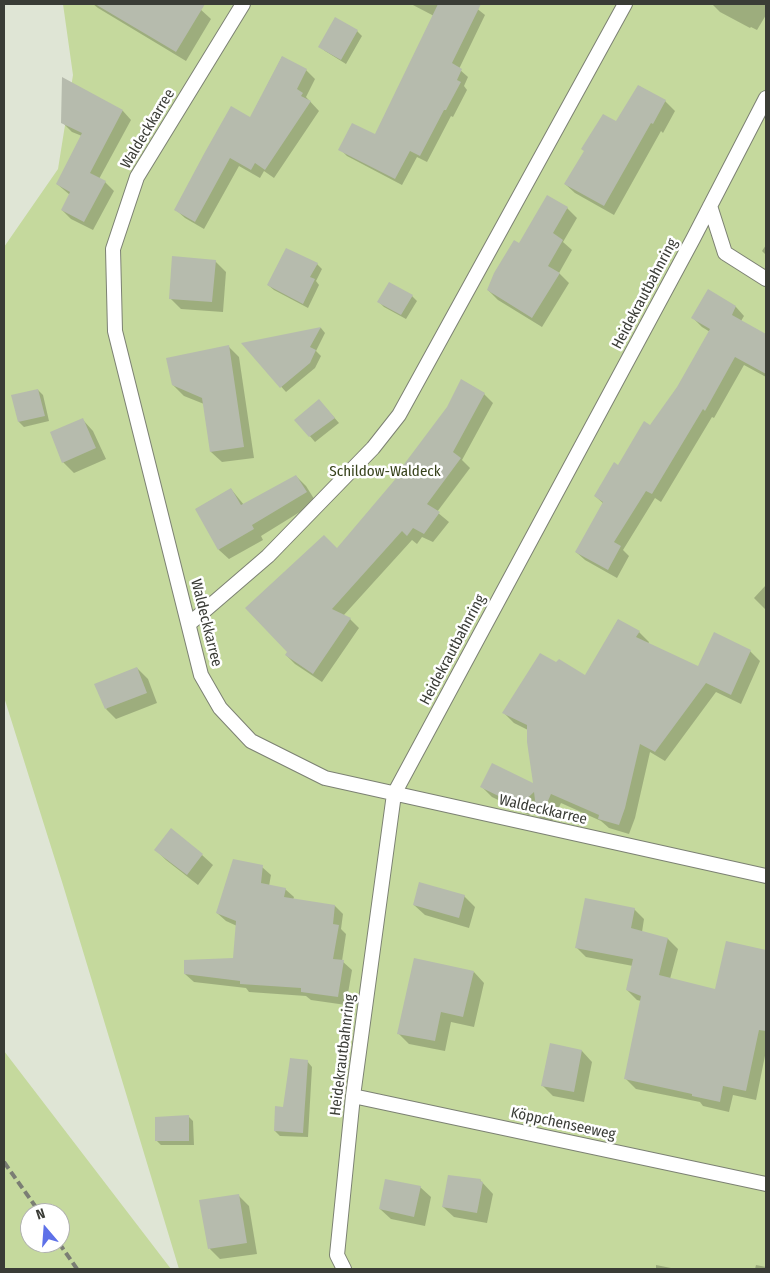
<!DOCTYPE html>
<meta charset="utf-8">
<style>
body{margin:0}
#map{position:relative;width:770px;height:1273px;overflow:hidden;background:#dfe5d5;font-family:"Fira Sans Condensed",sans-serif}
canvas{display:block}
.frame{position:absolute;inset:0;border:5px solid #3a3c36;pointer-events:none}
.north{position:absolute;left:20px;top:1203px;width:50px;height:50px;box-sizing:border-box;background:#fff;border:1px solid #b0b1af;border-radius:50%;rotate:342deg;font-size:14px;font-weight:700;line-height:20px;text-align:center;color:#3a3c36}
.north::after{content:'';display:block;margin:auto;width:18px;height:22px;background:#5e71e8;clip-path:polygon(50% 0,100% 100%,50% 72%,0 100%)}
</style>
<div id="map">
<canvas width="770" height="1273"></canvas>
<div class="frame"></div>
<div class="north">N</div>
</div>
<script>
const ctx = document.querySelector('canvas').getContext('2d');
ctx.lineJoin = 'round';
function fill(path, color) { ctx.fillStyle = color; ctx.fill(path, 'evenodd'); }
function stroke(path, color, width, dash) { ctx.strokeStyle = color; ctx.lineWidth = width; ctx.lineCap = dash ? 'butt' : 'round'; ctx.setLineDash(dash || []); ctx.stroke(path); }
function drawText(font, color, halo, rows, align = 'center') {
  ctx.font = font + ' "Fira Sans Condensed",sans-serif'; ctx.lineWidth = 5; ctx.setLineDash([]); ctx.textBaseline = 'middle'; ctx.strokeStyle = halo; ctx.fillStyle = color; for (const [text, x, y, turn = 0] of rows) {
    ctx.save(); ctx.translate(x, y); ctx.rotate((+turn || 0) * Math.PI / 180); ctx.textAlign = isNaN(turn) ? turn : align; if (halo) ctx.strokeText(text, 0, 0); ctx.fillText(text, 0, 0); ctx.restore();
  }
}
fill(new Path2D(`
 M63,4H766V1269H179L63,885L4,697V247L58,169L73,75Z
 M4,1051L171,1269H4ZM30,1213H60V1243H30Z`), '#c5d99d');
fill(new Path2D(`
 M93,4H202L199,8L211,19L186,61L98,8Z
 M411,4H477L475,7L485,15L459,69L468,77L464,86L467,90L453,117L451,116L427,162L417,157L402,185L347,156L340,149L375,136L434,16Z
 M712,4H766V15L757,30L751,27L750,28L720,12Z
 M357,31L362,36L346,64L325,51L319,46Z
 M282,57L306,70L315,79L306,97L319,111L274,178L264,171L260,178L239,166L204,229L185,218L176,210L250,119Z
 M64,79L123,111L131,120L99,179L105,182L114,191L93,230L71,219L62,210L70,195L57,184L82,136L72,132L63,123Z
 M639,86L665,101L675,111L663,133L661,131L614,215L575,193L565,184L616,123Z
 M567,208L577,218L563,242L572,250L559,273L569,283L542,327L498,300L488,290L520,245Z
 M766,245V255L762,251Z
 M215,261L226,272L223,312L181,309L170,298Z
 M317,264L322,269L316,281L319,285L308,308L274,290L268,285Z
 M708,291L736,307L744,316L741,321L766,335V377L744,365L714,418L712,417L661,502L655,498L623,550L629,556L617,578L585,560L576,552L604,504L595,496L650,427L678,387L710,332L702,327L693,318Z
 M412,296L417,301L406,319L384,307L379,302Z
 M321,328L325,333L316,351L321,356L315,368L286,392L243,344Z
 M229,347L239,357L254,458L222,462L211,452L204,404L184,396L173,385Z
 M38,390L43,395L49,421L24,427L19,422L13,396Z
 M484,394L493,403L462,460L470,468L437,512L449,522L433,542L422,537L417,544L412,540L343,616L350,619L359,628L322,682L295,664L286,655L337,550Z
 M324,406L339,423L315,442L296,420Z
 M83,420L93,431L106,459L74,473L63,462Z
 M296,476L306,486L316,502L261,536L263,540L229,559L219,550L231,489L244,505Z
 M766,585V610L754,598Z
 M618,620L639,632L649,642L648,644L698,667L750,651L760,661L741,704L716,692L665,761L650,752L635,818L629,834L609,828L601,821L561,803L550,826H548L538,816L537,807L529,815L492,797L482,787L534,785L528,730L514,723L504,713L557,664L586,677Z
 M137,668L148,679L157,703L116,719L106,709Z
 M156,850L202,855L213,865L198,885L166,860Z
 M262,867L271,875L269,886L285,889L294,897L293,900L335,906L343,914L341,929L346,934L342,961L352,970L346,1005L311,1000L306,996L249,992L246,988L194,982L185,974L234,959L237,926L226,921L217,913Z
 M464,896L475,907L469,928L425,915L414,905Z
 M634,909L644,919L642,932L668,939L678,949L670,979L716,991L727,943L766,951V1051L756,1100L733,1095L729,1112L703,1106L700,1102L636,1089L626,1079L641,1001L637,1000L627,990L633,966L586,957L576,947Z
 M474,972L484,983L474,1027L451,1022L445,1051L409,1044L398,1033Z
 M551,1044L582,1051L592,1062L584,1102L553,1096L542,1085Z
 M307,1061L312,1067L308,1137L280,1136L275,1131L284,1108Z
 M188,1116L193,1121L194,1145H161L156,1140Z
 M480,1180L493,1194L487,1223L454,1217L443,1207Z
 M420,1187L431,1197L425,1226L391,1219L380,1209Z
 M238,1195L249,1206L257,1254L220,1259L210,1249L200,1201Z
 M656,1265L676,1269H656Z
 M756,1265L766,1267V1269H755Z`), '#0003');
fill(new Path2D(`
 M95,4H205L176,52Z
 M438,4H481L452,63L462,69L457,80L461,82L446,110H444L420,156L410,151L395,179L338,150L352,123L375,134Z
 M335,17L358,30L341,60L318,47Z
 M282,56L307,69L297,89L303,93L301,96L311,101L265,170L255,163L251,170L230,158L195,222L174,210L205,152L231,106L250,117Z
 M62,77L123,110L90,173L106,181L84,222L61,210L70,192L56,184L82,133L61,123Z
 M638,85L666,100L653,124L651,123L604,206L564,184L584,151L581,149L603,114L616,121Z
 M547,195L568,207L553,233L563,240L548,266L560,273L532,318L487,290L494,273L514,240L519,243Z
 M286,248L318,263L310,277L315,279L303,304L267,285Z
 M172,256L216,260L212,302L169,299Z
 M389,282L413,295L401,315L377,302Z
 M708,289L736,306L732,315L766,334V374L735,357L705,411L703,409L652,494L646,491L614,542L621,546L608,570L575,552L603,502L594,496L614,462L618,465L644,421L650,425L677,387L710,329L691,318Z
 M321,327L310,347L316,350L310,363L280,388L241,343Z
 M229,345L244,447L210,452L202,398L172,385L166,358Z
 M461,379L485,393L453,452L461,458L427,504L440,512L424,534L413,528L407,536L402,531L332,609L351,618L313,674L285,655L287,652L245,608L324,535L337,548L398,476L396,475L447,407Z
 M38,389L45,416L18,422L11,395Z
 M319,399L335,418L309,437L294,420Z
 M83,418L96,448L62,463L50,432Z
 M296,475L307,492L252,525L254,529L218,550L195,509L231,488L241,505Z
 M618,619L640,631L636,637L698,666L714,632L751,650L731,695L706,683L655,752L640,744L625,808L619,825L598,819L599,815L551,794L541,817L537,816L534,792L519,806L480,787L492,763L533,783L527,742V725L502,713L540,653L556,662L559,659L585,675Z
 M137,667L147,693L105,709L94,684Z
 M171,828L203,854L187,875L154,850Z
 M233,859L263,865L261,883L286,888L284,897L335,905L333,924L339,925L333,959L344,960L338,997L301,992V988L240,984V981L184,974V960L233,958L236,921L216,913Z
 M419,882L465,895L459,918L413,905Z
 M585,898L635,908L631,928L668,938L659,975L715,989L726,941L766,950V1031L759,1030L746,1091L723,1086L720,1102L692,1096V1094L624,1079L641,996L626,990L633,959L575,948Z
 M414,958L474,971L463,1017L441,1012L435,1041L397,1034Z
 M550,1043L582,1050L574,1092L541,1086Z
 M290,1058L308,1060L303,1133L274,1131L275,1106L283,1107Z
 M189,1115V1141H155V1117Z
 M448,1175L481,1179L480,1181L483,1182L477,1213L442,1207Z
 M385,1179L421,1186L414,1217L379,1209Z
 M239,1194L247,1243L208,1249L199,1200Z`), '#b6bbad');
const service = new Path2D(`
 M243,4L137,177L113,249L115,331L201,675L220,708L251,741L325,778L766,876
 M710,206L725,253L766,279
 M189,624L268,556L373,448L399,415L625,4
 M353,1096L766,1184
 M344,1269L337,1255L353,1096L394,794L693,239L766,98`);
stroke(service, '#7c8173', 16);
stroke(service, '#fff', 14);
stroke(new Path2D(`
 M4,1162L40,1213
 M59,1243L77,1269`), '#7b7e74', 4, [8, 4]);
drawText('15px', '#3a3c36', '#fff', [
 ["Waldeckkarree",148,129,-59],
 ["Heidekrautbahnring",645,294,-62],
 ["Waldeckkarree",206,623,76],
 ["Heidekrautbahnring",453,650,-62],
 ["Waldeckkarree",543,810,13],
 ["Heidekrautbahnring",343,1055,-83],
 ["Köppchenseeweg",563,1124,12]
]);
drawText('15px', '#38431c', '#fff', [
 ["Schildow-Waldeck",385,472]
]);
</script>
